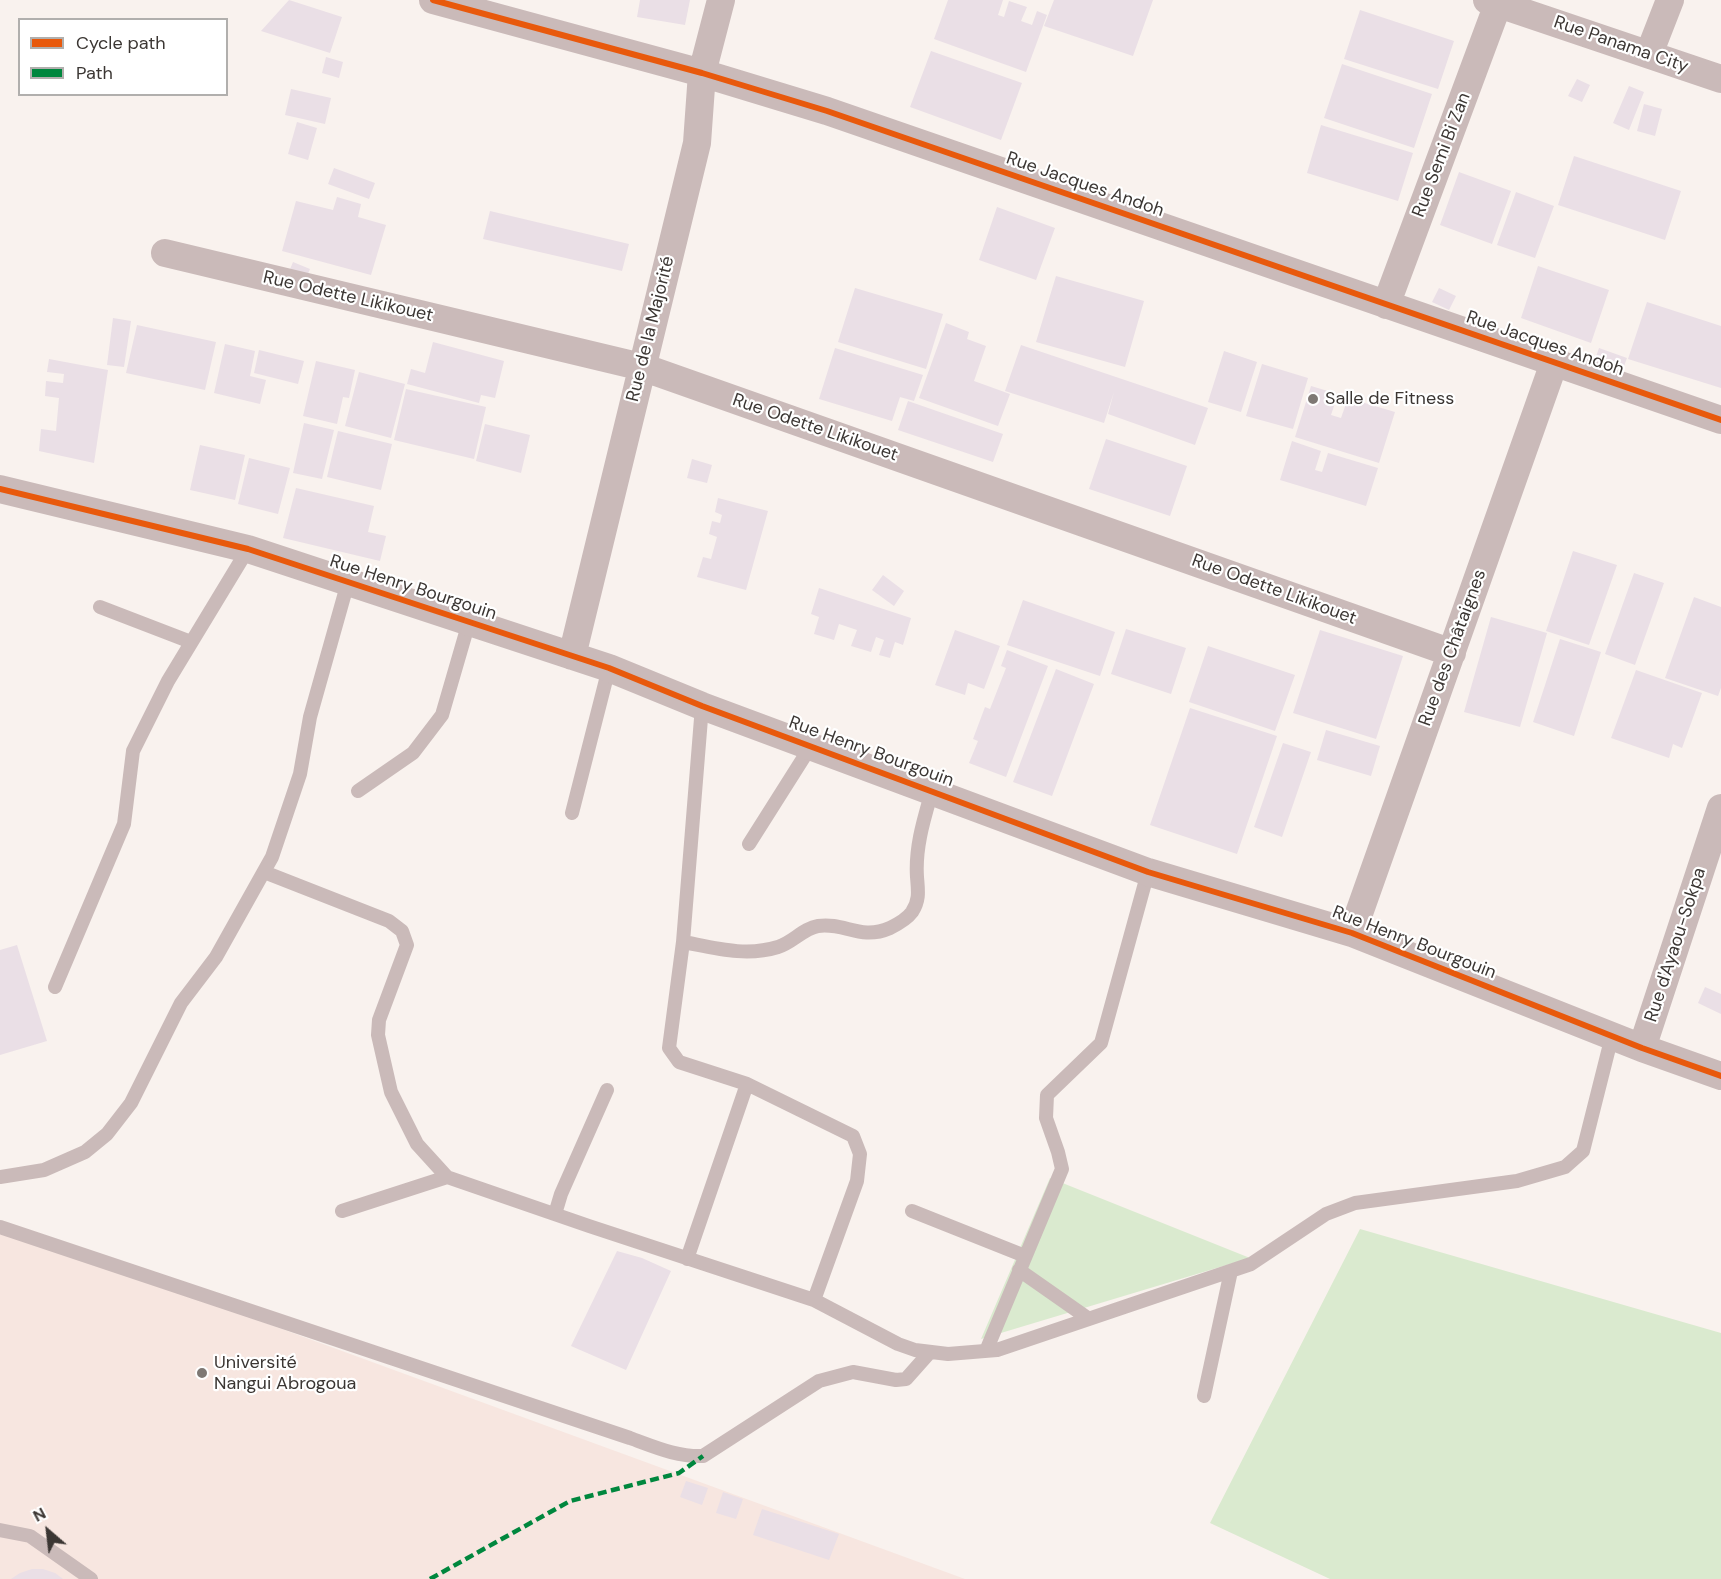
<!DOCTYPE html>
<meta charset="utf-8">
<style>
body{margin:0}
#map{position:relative;width:1721px;height:1579px;overflow:hidden;background:#f9f2ee;font-family:"DM Sans",sans-serif}
canvas{display:block}
.legend{position:absolute;left:18px;top:18px;width:210px;height:78px;box-sizing:border-box;background:#fff;border:2px solid #b1afad;margin:0;padding:8px 10px;list-style:none;font-size:18px;color:#3b3633}
.legend li{display:flex;align-items:center;gap:12px;height:30px}
.legend b{width:30px;border:2px solid #b1afad}
.north{position:absolute;left:18px;top:1501px;width:60px;height:60px;-webkit-text-stroke:4px #fff;paint-order:stroke;rotate:332deg;font-size:16px;font-weight:700;line-height:24px;text-align:center;color:#3b3633}
.north::after{content:'';display:block;margin:auto;width:21px;height:27px;background:#3b3633;clip-path:polygon(50% 0,100% 100%,50% 72%,0 100%)}
</style>
<div id="map">
<canvas width="1721" height="1579"></canvas>
<ul class="legend">
<li><b style="height:8px;background:#e8590c"></b>Cycle path</li>
<li><b style="height:8px;background:#00873e"></b>Path</li>
</ul>
<div class="north">N</div>
</div>
<script>
const ctx = document.querySelector('canvas').getContext('2d');
ctx.lineJoin = 'round';
function fill(path, color) { ctx.fillStyle = color; ctx.fill(path, 'evenodd'); }
function stroke(path, color, width, dash) { ctx.strokeStyle = color; ctx.lineWidth = width; ctx.lineCap = dash ? 'butt' : 'round'; ctx.setLineDash(dash || []); ctx.stroke(path); }
function drawText(font, color, halo, rows, align = 'center') {
  ctx.font = font + ' "DM Sans",sans-serif'; ctx.lineWidth = 4.5; ctx.setLineDash([]); ctx.textBaseline = 'middle'; ctx.strokeStyle = halo; ctx.fillStyle = color; for (const [text, x, y, turn = 0] of rows) {
    ctx.save(); ctx.translate(x, y); ctx.rotate((+turn || 0) * Math.PI / 180); ctx.textAlign = isNaN(turn) ? turn : align; if (halo) ctx.strokeText(text, 0, 0); ctx.fillText(text, 0, 0); ctx.restore();
  }
}
fill(new Path2D(`
 M0,1234L129,1273L965,1579H0Z`), '#f7e6e0');
fill(new Path2D(`
 M1050,1178L1250,1258L981,1339Z
 M1360,1229L1721,1333V1579H1330L1210,1523Z`), '#daeacf');
fill(new Path2D(`
 M289,0L342,17L330,53L261,31Z
 M640,0H690L685,25L637,17Z
 M948,0H1003L998,15L1004,17L1009,1L1027,7L1021,21L1032,25L1037,11L1047,15L1026,72L934,39Z
 M1054,0H1153L1133,56L1044,26Z
 M1360,10L1454,41L1438,89L1344,59Z
 M931,51L1022,83L1001,140L910,107Z
 M326,57L343,62L339,78L322,73Z
 M1342,64L1432,94L1414,148L1324,118Z
 M1577,79L1590,85L1582,102L1568,96Z
 M1629,86L1644,92L1629,130L1613,123Z
 M291,89L331,98L325,124L285,115Z
 M1644,104L1662,109L1655,136L1637,131Z
 M297,122L317,128L308,160L288,154Z
 M1321,125L1413,153L1398,201L1307,173Z
 M1574,156L1681,191L1665,240L1558,205Z
 M334,168L375,183L369,199L328,184Z
 M1459,172L1511,191L1492,244L1440,225Z
 M1516,192L1554,206L1535,258L1497,245Z
 M337,197L361,204L358,217L386,225L371,275L282,251L296,201L333,210Z
 M997,207L1055,228L1036,280L979,260Z
 M490,211L629,244L622,271L483,239Z
 M293,262L310,269L303,286L286,279Z
 M1538,266L1609,290L1591,343L1521,318Z
 M1056,276L1144,301L1125,367L1036,342Z
 M855,288L943,314L926,369L838,342Z
 M1439,288L1456,296L1449,310L1432,302Z
 M1647,302L1721,326V388L1628,359Z
 M113,318L131,321L124,367L107,365Z
 M946,323L969,332L967,339L986,346L974,381L1010,394L998,426L919,398Z
 M137,325L216,342L205,390L126,373Z
 M433,342L504,361L495,398L481,395L479,403L407,384L411,369L425,373Z
 M225,344L255,351L250,376L266,380L260,404L214,393Z
 M1021,345L1208,408L1195,445L1108,414L1114,392L1104,423L1005,391Z
 M835,348L923,375L914,401L900,397L892,421L819,399Z
 M1599,348L1627,358L1621,374L1593,365Z
 M259,350L304,361L298,384L254,373Z
 M1224,351L1257,362L1241,412L1208,402Z
 M49,359L108,370L94,463L39,451L41,429L56,431L59,398L45,396L46,381L63,383L64,374L47,372Z
 M316,361L355,370L349,398L343,397L337,424L303,416Z
 M1262,364L1308,378L1293,429L1246,416Z
 M359,372L405,384L391,438L345,426Z
 M1311,386L1338,394L1331,415L1341,418L1348,398L1395,412L1379,463L1295,437Z
 M406,389L486,407L474,459L394,440Z
 M908,401L1003,434L993,462L898,430Z
 M304,423L334,430L322,479L293,473Z
 M485,424L530,435L521,473L476,461Z
 M338,431L392,444L381,490L327,477Z
 M1106,439L1187,466L1170,516L1089,489Z
 M1292,441L1321,451L1315,470L1322,472L1328,453L1378,468L1366,506L1280,480Z
 M200,445L245,455L235,500L190,490Z
 M249,458L290,468L278,514L238,504Z
 M692,459L712,465L707,483L687,478Z
 M296,488L374,506L368,532L386,536L380,561L283,538Z
 M718,498L768,511L746,590L697,577L703,557L711,559L717,537L709,534L712,521L720,523L722,515L715,512Z
 M1573,551L1617,565L1589,645L1546,631Z
 M1634,573L1664,583L1635,665L1605,654Z
 M883,575L904,591L894,606L872,590Z
 M819,588L911,618L903,645L895,642L890,658L879,655L884,640L876,637L871,652L851,646L857,630L839,624L834,640L814,634L819,617L811,614Z
 M1694,597L1721,607V688L1718,696L1665,678Z
 M1023,600L1115,632L1100,676L1007,645Z
 M1491,617L1547,633L1520,727L1464,712Z
 M1126,629L1186,648L1171,694L1111,674Z
 M955,630L1000,646L984,689L968,683L965,695L935,685Z
 M1320,630L1403,656L1376,739L1293,713Z
 M1560,639L1601,652L1574,736L1533,722Z
 M1208,646L1295,675L1275,731L1189,702Z
 M1007,650L1048,666L1006,777L969,763L978,741L973,739L985,707L990,709L1006,668L1001,666Z
 M1056,669L1094,684L1052,796L1013,782Z
 M1636,670L1702,693L1682,748L1673,744L1669,758L1611,738Z
 M1190,708L1277,736L1237,854L1150,825Z
 M1326,730L1380,746L1371,776L1317,760Z
 M1283,743L1311,752L1282,837L1254,827Z
 M17,945L47,1041L0,1055V950Z
 M1705,987L1721,994V1014L1698,1003Z
 M617,1251L642,1258L671,1271L626,1370L571,1346Z
 M686,1481L708,1488L702,1505L680,1497Z
 M723,1492L743,1499L736,1519L716,1513Z
 M762,1509L839,1534L829,1560L753,1535Z
 M32,1569H43L55,1573L63,1579H11L20,1573Z`), '#eadfe6');
stroke(new Path2D(`
 M100,607L191,642
 M702,706L683,942L669,1048L679,1062L747,1084L853,1136L860,1154L857,1181L814,1300
 M358,791L413,753L442,715L469,622
 M572,813L609,668
 M749,844L811,746
 M264,872L389,921L402,931L407,945L379,1020L378,1035L391,1092L417,1144L447,1177L589,1226L814,1300L898,1344L915,1350L948,1354L997,1350L1251,1264L1326,1214L1355,1203L1517,1181L1565,1167L1583,1151L1612,1036
 M683,942C715,948 746,957 778,947C792,943 804,928 818,926C845,922 860,941 890,928C898,924 907,919 912,912C920,900 918,890 917,877C915,847 924,819 932,791
 M55,987L124,824L133,751L168,681L248,549
 M0,1177L44,1170L85,1152L107,1134L131,1103L181,1003L216,957L272,857L300,774L310,717L348,582
 M342,1211L447,1177
 M912,1211L1025,1256
 M555,1214L561,1194L607,1090
 M0,1227L630,1438C655,1447 677,1457 703,1456L819,1381L853,1372L896,1380L906,1379L930,1352
 M687,1259L747,1084
 M1019,1270L1089,1319
 M986,1351L1062,1169L1058,1152L1046,1118L1047,1095L1101,1043L1148,872
 M1204,1396L1231,1271
 M0,1530L30,1536L91,1579`), '#cabab9', 14);
stroke(new Path2D(`
 M433,0L702,73L827,111L1721,420
 M1487,0L1721,79
 M1649,54L1670,0
 M165,253L642,367L1452,653
 M1386,305L1498,4
 M0,489L248,549L609,668L702,706L1148,872L1352,933L1642,1048L1721,1076
 M572,656L697,143L702,73L721,0
 M1352,933L1554,363
 M1642,1048L1721,808`), '#cabab9', 28);
stroke(new Path2D(`
 M430,1579L570,1501L679,1473L703,1456`), '#00873e', 4.5, [9, 4.5]);
stroke(new Path2D(`
 M433,0L702,73L827,111L1721,420
 M0,489L248,549L609,668L702,706L1148,872L1352,933L1642,1048L1721,1076`), '#e8590c', 6);
for (const [x, y, r, color] of [
 [1313,399,6,"#7e7874"],
 [202,1373,6,"#7e7874"]
]) { const dot = new Path2D(); dot.arc(x, y, r, 0, 2 * Math.PI); ctx.fillStyle = color; ctx.fill(dot); stroke(dot, '#fff', 2); }
drawText('18px', '#3b3633', '#fff', [
 ["Rue Panama City",1621,45,19],
 ["Rue Semi Bi Zan",1442,155,-69],
 ["Rue Jacques Andoh",1085,185,19],
 ["Rue Odette Likikouet",348,297,13],
 ["Rue de la Majorité",651,329,-76],
 ["Rue Jacques Andoh",1545,344,19],
 ["Rue Odette Likikouet",815,428,19],
 ["Rue Henry Bourgouin",413,588,18],
 ["Rue Odette Likikouet",1274,590,20],
 ["Rue des Châtaignes",1453,648,-70],
 ["Rue Henry Bourgouin",871,752,20],
 ["Rue Henry Bourgouin",1414,943,21],
 ["Rue d'Ayaou-Sokpa",1676,945,-72]
]);
drawText('18px', '#3b3633', '#fff', [
 ["Salle de Fitness",1325,399],
 ["Université",214,1363],
 ["Nangui Abrogoua",214,1384]
], 'left');
</script>
